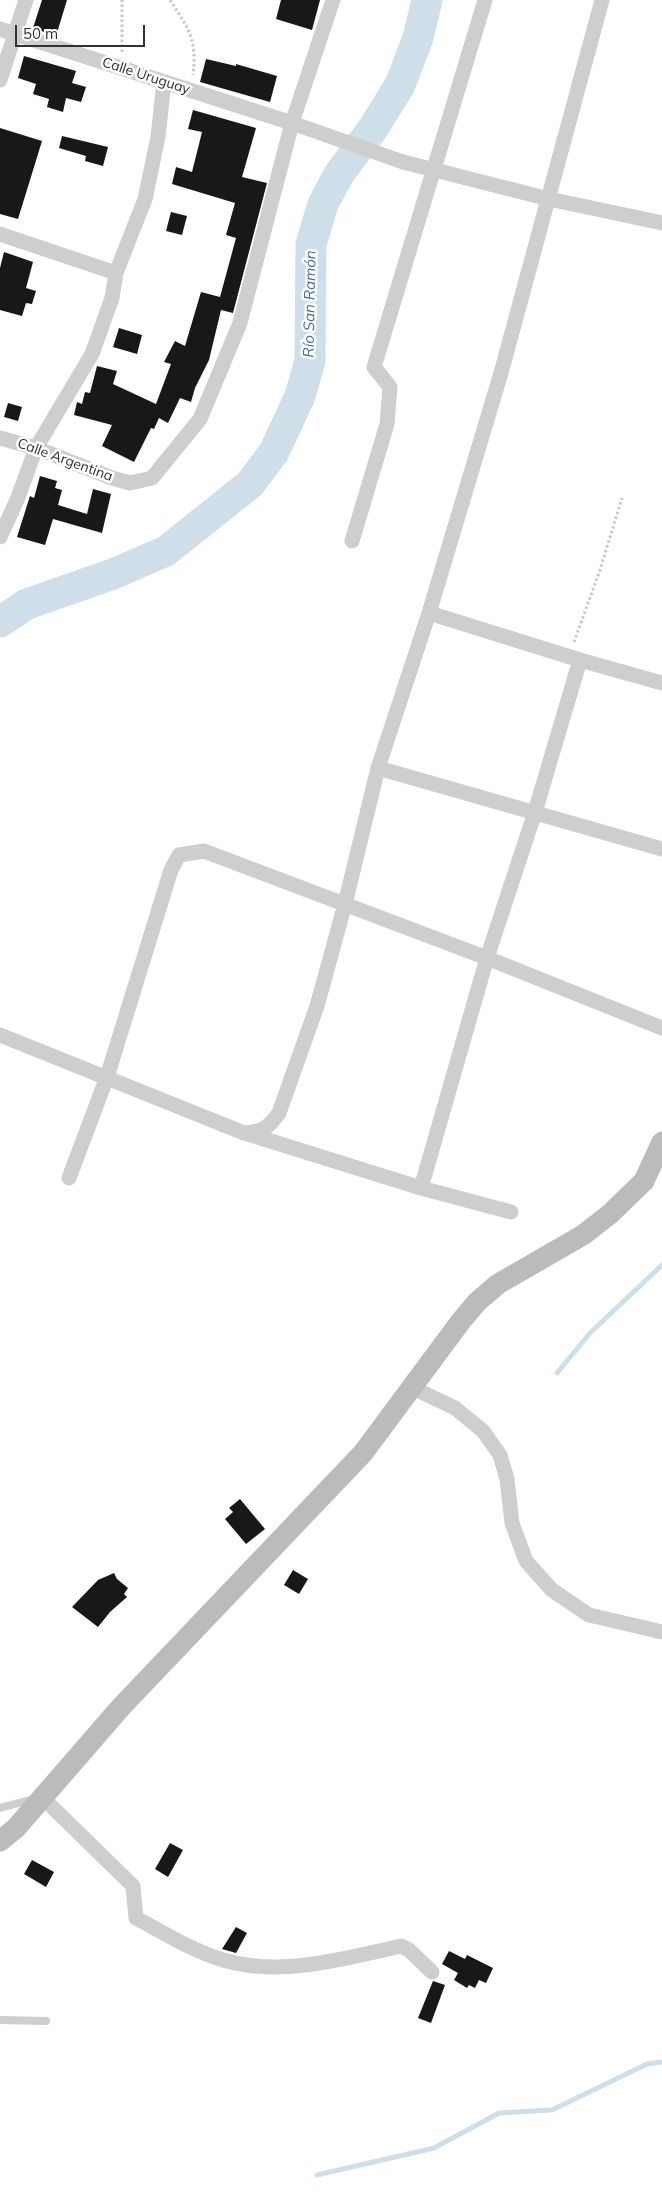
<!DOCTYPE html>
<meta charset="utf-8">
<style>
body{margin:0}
#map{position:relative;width:662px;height:2202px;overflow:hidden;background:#fff;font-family:Mulish,sans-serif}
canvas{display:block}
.scale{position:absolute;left:15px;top:25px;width:130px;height:22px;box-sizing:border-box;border:2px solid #313131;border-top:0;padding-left:6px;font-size:15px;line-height:18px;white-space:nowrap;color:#313131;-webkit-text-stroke:4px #fff;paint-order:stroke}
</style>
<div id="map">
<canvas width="662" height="2202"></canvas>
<div class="scale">50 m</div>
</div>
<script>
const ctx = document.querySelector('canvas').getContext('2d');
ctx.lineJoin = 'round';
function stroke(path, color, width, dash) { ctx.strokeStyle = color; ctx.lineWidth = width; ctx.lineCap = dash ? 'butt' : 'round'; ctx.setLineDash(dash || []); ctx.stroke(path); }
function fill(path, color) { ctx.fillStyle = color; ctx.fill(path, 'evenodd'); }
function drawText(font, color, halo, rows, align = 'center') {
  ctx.font = font + ' Mulish,sans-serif'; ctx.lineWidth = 5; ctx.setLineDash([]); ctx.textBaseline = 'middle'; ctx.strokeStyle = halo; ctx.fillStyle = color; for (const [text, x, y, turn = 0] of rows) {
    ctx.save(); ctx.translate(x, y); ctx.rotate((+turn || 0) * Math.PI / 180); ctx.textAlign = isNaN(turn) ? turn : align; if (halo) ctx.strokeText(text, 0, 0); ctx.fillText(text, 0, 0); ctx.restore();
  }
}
stroke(new Path2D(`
 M557,1373L590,1333L662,1265
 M317,2175L434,2148L499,2113L552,2110L647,2064L662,2062`), '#cfdfe9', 5);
stroke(new Path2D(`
 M0,622L27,604L113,574L166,551L250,484L274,452L300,396L310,361L311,244L323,204L339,174L374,127L400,85L418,38L427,0`), '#cfdfe9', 31);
fill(new Path2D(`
 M42,0H67L56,36L33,28Z
 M281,0H320L312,30L276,19Z
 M24,56L76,71L72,83L86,87L81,102L66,98L63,112L47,107L49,99L33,94L36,84L18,78Z
 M206,59L236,66V64L277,76L270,102L200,82Z
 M193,110L256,128L242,177L267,183L233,313L221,310L209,360L195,388L191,402L180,398L168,423L159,418L154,429L151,428L134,462L102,446L112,425L74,415L77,402L82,404L85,392L90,393L97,366L117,371L113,384L156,404L171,364L164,362L175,341L185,346L201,292L220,297L236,238L226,235L235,203L172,184L176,167L192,172L202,132L188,129Z
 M0,128L42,141L18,219L0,214Z
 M62,136L108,147L103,166L85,161L86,156L59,148Z
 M171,212L187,216L182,235L166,231Z
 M4,252L33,262L26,288L36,291L32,304L26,303L22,316L0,310V268Z
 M119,328L142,335L137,354L113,347Z
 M8,403L22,407L18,421L4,417Z
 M40,476L57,481L55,488L62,490L58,505L87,514L93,489L111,494L102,533L53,519L45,545L17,537L30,496L34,498Z
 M240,1499L265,1529L246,1544L225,1519L233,1512L229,1508Z
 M293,1570L308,1579L299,1594L284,1585Z
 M114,1573L117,1579L128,1588L124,1594L127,1597L110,1612L98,1627L72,1607L98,1580Z
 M170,1843L183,1850L168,1877L155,1869Z
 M32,1860L54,1872L46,1887L24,1874Z
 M236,1927L247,1933L236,1953L222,1949Z
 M449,1951L465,1959L467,1955L493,1968L486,1983L479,1980L475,1988L469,1985L467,1988L454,1980L458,1973L442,1964Z
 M433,1981L445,1985L431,2023L418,2018Z`), '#181818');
stroke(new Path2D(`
 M170,0C189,29 197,39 193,75
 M122,52V0
 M574,642L600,570L622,498`), '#c8c8c8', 3, [2.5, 2.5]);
stroke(new Path2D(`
 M0,1808L34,1799
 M0,2020L46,2021`), '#cecece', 8);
stroke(new Path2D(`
 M0,29L292,123L403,162L549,199L662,223
 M0,80L26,0
 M0,234L116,273
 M0,438L36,448L112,478L130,483L152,478L200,419L240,323L292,123L333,0
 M0,537L17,500L36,448L92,354L112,298L116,273L145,199L158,137L164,82
 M352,541L387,424L390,387L374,367L485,0
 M429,613L580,660L662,683
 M378,768L662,849
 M0,1035L244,1133C263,1132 268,1128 279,1113L317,1006L345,904L378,768L429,613L501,373L602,0
 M248,1134L421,1188L511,1212
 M69,1178L107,1077L171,870L179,855L204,851L487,958L662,1028
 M421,1188L487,958L535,812L580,660
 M413,1388L455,1408L483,1431L500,1455L507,1479L512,1523L526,1561L552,1590L589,1615L662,1632
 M42,1797L133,1886L136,1918C164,1933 193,1951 223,1960C281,1977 343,1959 401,1946L409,1950L432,1972`), '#cecece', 15);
stroke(new Path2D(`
 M0,1841L16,1828L121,1707L363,1453L461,1321L477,1302L498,1284L583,1235L610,1214L644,1181L662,1142`), '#bbb', 21);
drawText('14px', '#313131', '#fff', [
 ["Calle Uruguay",146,76,18],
 ["Calle Argentina",65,460,20]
]);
drawText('italic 15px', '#47708b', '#fff', [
 ["Río San Ramón",310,304,-89]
]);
</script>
